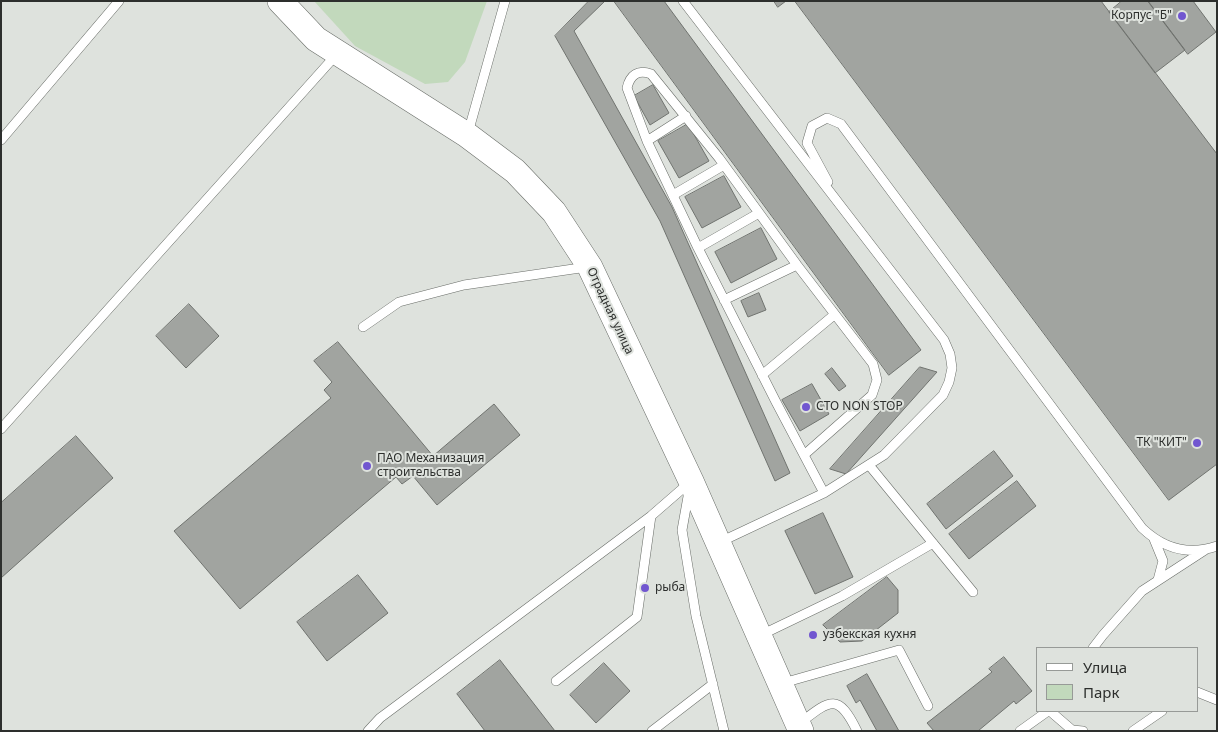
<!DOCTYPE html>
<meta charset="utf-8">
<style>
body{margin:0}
#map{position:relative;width:1218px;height:732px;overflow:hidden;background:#dee2dd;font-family:"Noto Sans",sans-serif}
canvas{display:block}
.frame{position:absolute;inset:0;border:2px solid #2d2f2d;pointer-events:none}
.legend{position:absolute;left:1036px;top:647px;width:162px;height:65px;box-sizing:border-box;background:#dee2dd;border:1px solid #979a97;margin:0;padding:6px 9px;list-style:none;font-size:15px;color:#2d2f2d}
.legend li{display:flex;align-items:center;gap:10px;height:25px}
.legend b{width:25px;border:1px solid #979a97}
</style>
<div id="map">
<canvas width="1218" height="732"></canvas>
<div class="frame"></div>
<ul class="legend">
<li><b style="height:6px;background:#fff"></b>Улица</li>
<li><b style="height:14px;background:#c2d9bc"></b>Парк</li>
</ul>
</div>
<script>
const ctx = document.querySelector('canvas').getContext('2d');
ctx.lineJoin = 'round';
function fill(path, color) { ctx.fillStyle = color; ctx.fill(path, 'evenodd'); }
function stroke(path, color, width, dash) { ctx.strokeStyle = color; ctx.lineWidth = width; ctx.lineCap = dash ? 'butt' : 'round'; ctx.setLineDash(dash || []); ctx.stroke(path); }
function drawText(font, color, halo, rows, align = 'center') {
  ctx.font = font + ' "Noto Sans",sans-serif'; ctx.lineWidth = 4; ctx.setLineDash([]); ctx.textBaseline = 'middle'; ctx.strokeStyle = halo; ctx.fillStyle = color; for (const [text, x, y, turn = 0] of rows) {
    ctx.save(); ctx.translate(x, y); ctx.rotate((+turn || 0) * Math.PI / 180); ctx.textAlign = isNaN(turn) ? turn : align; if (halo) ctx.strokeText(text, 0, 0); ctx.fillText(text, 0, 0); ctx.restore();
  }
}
fill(new Path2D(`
 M314,1H487L465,62L448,82L425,84L355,46Z`), '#c2d9bc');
const building = new Path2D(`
 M589,1H605L574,31L672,207L790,473L775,481L660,221L555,36Z
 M614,1H664L921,350L889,375Z
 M774,1H786L778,7Z
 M795,1H1101L1217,154V464L1169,500Z
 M1122,1H1148L1185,50L1155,73L1109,12Z
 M1148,1H1193L1216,32L1188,54Z
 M653,85L669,113L650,125L634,96Z
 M688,124L709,161L679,178L658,141Z
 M724,176L741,207L702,228L685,197Z
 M761,228L777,259L731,283L715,252Z
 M759,293L766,310L748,317L741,301Z
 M189,304L219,336L186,368L156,336Z
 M338,342L433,456L494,404L520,435L437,505L413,476L402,484L396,477L240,609L174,531L331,398L324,390L332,382L314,361Z
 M920,367L937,372L846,474L830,469Z
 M832,368L846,386L839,391L825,374Z
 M812,384L829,414L800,431L782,400Z
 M76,436L113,478L1,578V503Z
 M994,451L1013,476L946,529L927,504Z
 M1017,481L1036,506L969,559L949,534Z
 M823,513L853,577L815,594L785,531Z
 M358,575L388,613L327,661L297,622Z
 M887,577L898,590V613L862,641L840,642L823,625Z
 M1004,657L1032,691L1016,704L1014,701L978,731H934L927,723L992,672L989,669Z
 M500,660L555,731H485L457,694Z
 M604,663L630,691L596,723L570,695Z
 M867,674L899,731H877L860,700L856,703L847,686Z`);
fill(building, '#a1a4a0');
stroke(building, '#70736f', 1);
const lane = new Path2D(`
 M683,1L944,340L950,354L952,368L949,382L943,395L884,455L824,493L720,542
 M468,133L505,1
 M1,140L119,1
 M647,141L686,116
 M828,182L807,143L812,126L827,118L841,124L1142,528C1163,548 1188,556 1217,546
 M673,195L724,165
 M698,248L759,213
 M724,300L797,265
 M363,327L399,302L464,285L587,267
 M762,375L834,315
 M1,429L336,55
 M804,455L872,395L877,380L873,364L797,265L719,158L651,74C638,69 630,75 627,88L647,141L698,248L776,402L824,493
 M869,465L973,592
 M689,491L682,530L696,616L724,731
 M1154,539L1163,561L1158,580
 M761,635L842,596L933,543
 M1093,648L1103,635L1142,591L1205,550
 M556,681L637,617L651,516
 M783,683L899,650L928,706
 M1197,692L1217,700
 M1050,711L1072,730L1083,731
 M800,723C830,700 838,692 857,731
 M368,731L380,718L651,516L689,483
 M652,731L713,684
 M1020,731L1048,711
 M1133,731L1162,711`);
const secondary = new Path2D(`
 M280,1L316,39L467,135L515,171L554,212L590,267L691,481L801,731`);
stroke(lane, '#696d68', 10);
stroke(secondary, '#696d68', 26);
stroke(lane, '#fff', 9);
stroke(secondary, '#fff', 25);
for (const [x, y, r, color] of [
 [1182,16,5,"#7156d0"],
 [806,407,5,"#7156d0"],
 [1197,443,5,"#7156d0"],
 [367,466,5,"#7156d0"],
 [645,588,5,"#7156d0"],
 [813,635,5,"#7156d0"]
]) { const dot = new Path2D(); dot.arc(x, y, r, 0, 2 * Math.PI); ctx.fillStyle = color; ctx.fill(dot); stroke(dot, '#dee2dd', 2); }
drawText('12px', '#2d2f2d', '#dee2dd', [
 ["Корпус \"Б\"",1172,16,"right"],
 ["СТО NON STOP",816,407],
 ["ТК \"КИТ\"",1187,443,"right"],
 ["ПАО Механизация",377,459],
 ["строительства",377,473],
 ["рыба",655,588],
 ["узбекская кухня",823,635]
], 'left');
drawText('12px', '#2d2f2d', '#dee2dd', [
 ["Отрадная улица",610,311,65]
]);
</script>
